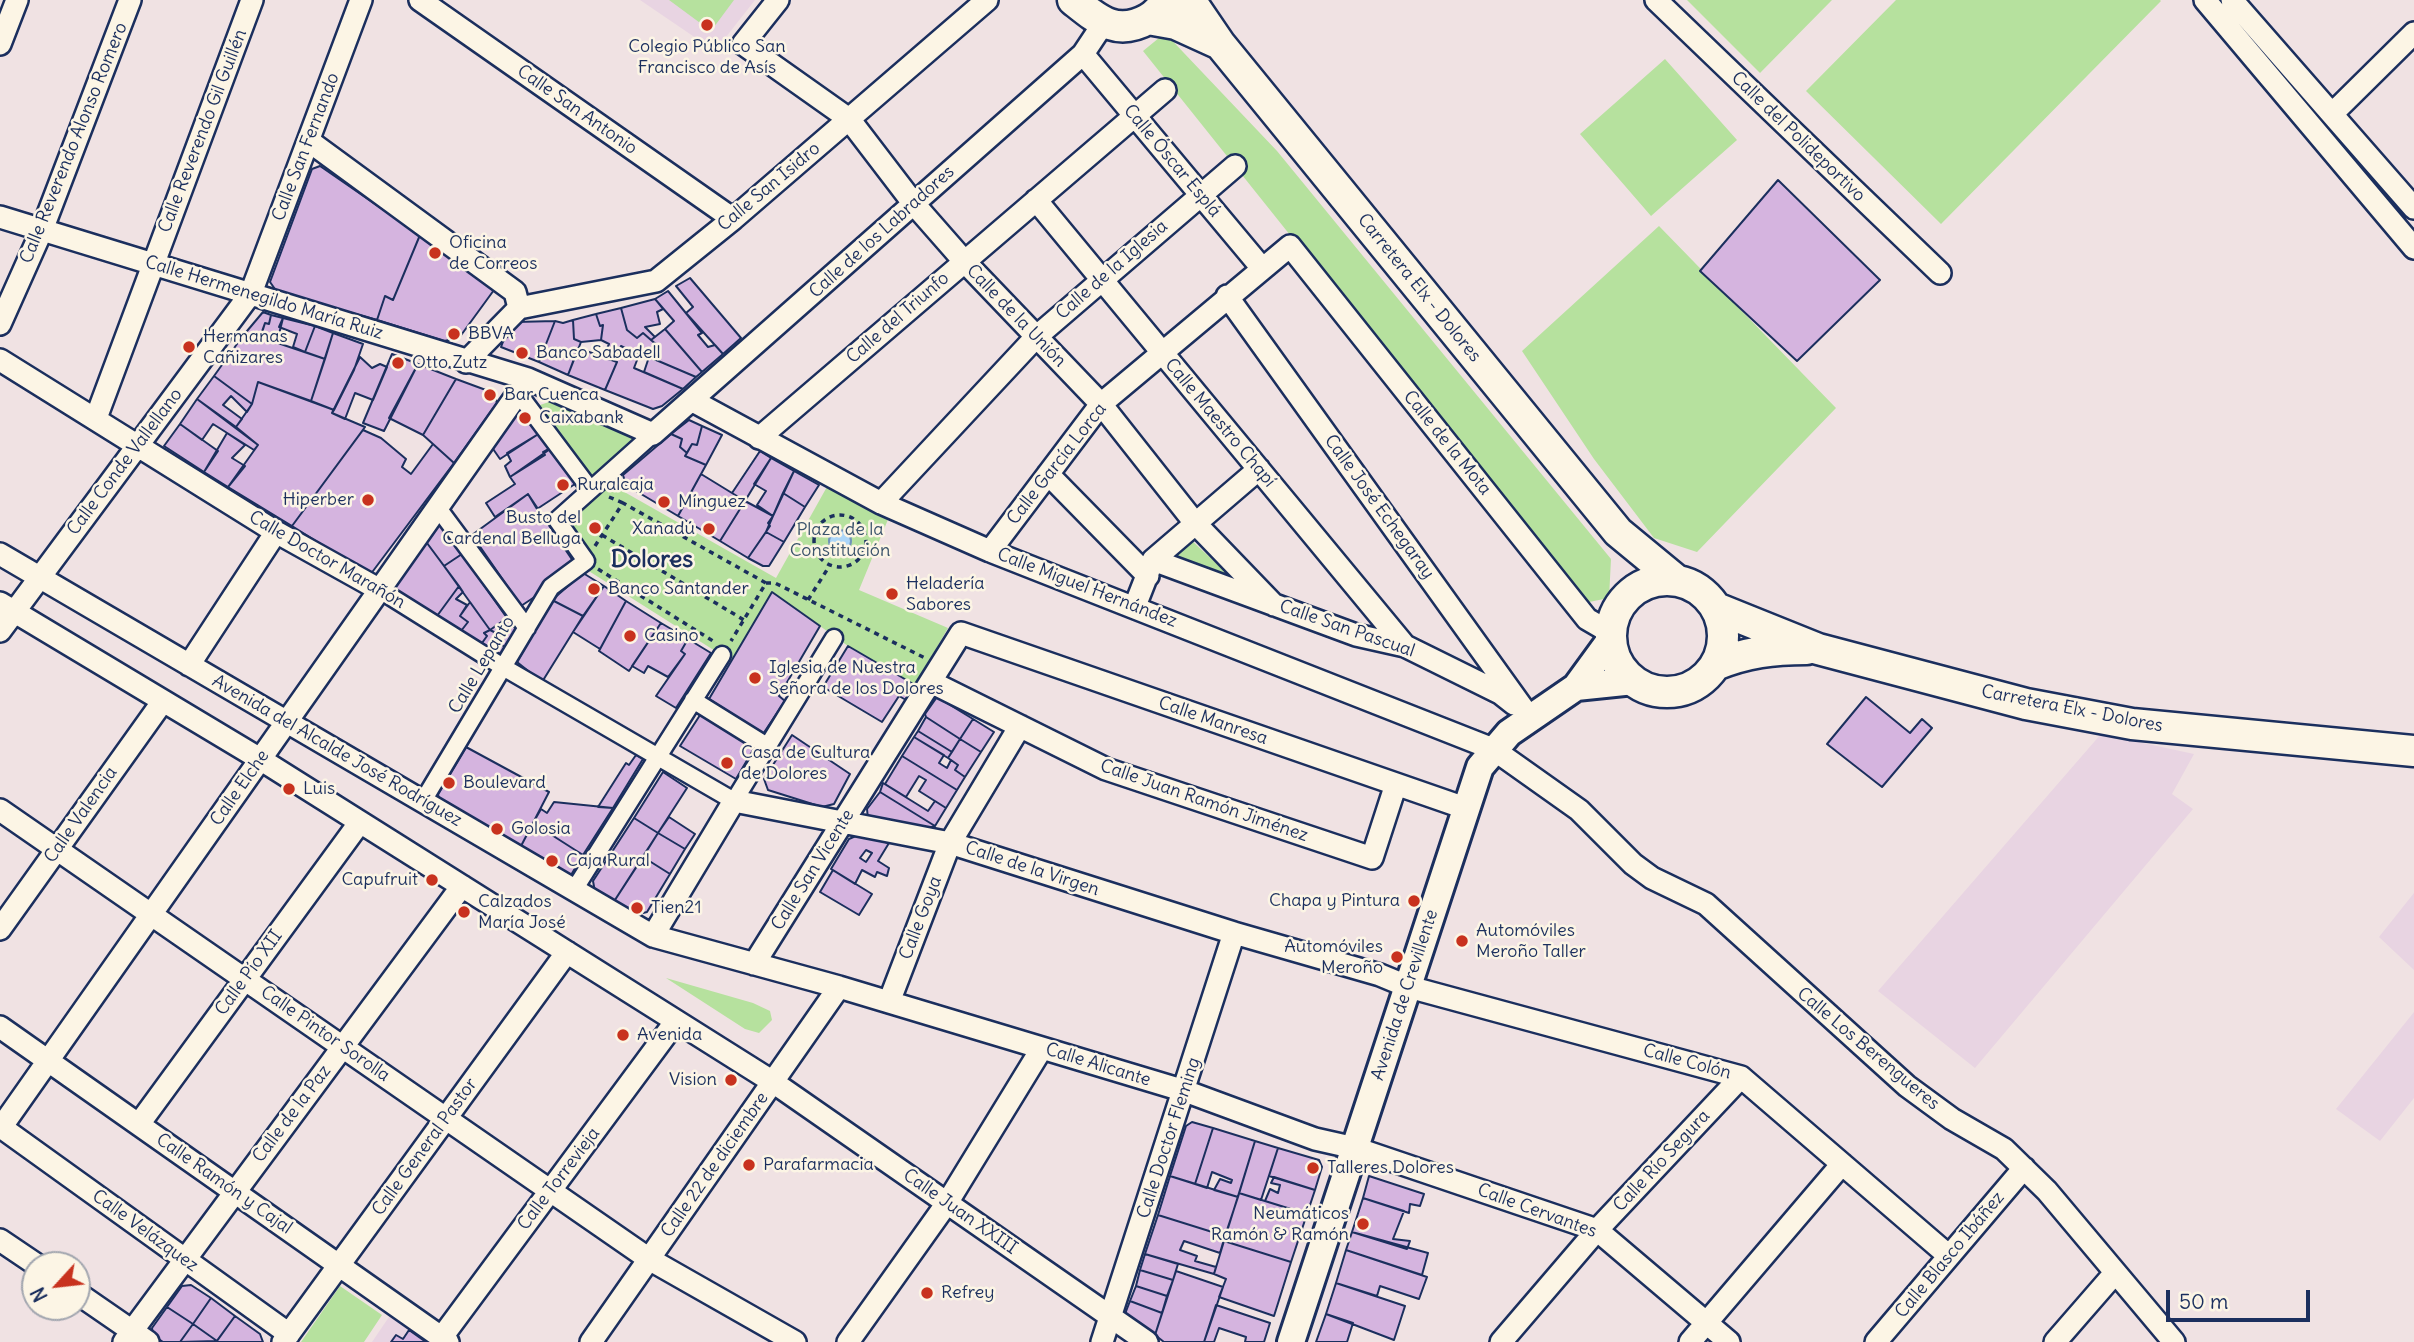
<!DOCTYPE html>
<meta charset="utf-8">
<style>
body{margin:0}
#map{position:relative;width:2414px;height:1342px;overflow:hidden;background:#f0e2e3;font-family:Delius,sans-serif}
canvas{display:block}
.north{position:absolute;left:21px;top:1251px;width:70px;height:70px;box-sizing:border-box;background:#fcf5e5;border:2px solid #a2a6af;border-radius:50%;rotate:243deg;font-size:19px;font-weight:700;line-height:28px;text-align:center;color:#1b2f5e}
.north::after{content:'';display:block;margin:auto;width:24px;height:32px;background:#c8321e;clip-path:polygon(50% 0,100% 100%,50% 72%,0 100%)}
.scale{position:absolute;left:2166px;top:1290px;width:144px;height:32px;box-sizing:border-box;border:4px solid #1b2f5e;border-top:0;padding-left:9px;font-size:21px;line-height:24px;white-space:nowrap;color:#1b2f5e;-webkit-text-stroke:5px #fcf5e5;paint-order:stroke}
</style>
<div id="map">
<canvas width="2414" height="1342"></canvas>
<div class="north">N</div>
<div class="scale">50 m</div>
</div>
<script>
const ctx = document.querySelector('canvas').getContext('2d');
ctx.lineJoin = 'round';
function fill(path, color) { ctx.fillStyle = color; ctx.fill(path, 'evenodd'); }
function stroke(path, color, width, dash) { ctx.strokeStyle = color; ctx.lineWidth = width; ctx.lineCap = dash ? 'butt' : 'round'; ctx.setLineDash(dash || []); ctx.stroke(path); }
function drawText(font, color, halo, rows, align = 'center') {
  ctx.font = font + ' Delius,sans-serif'; ctx.lineWidth = 5; ctx.setLineDash([]); ctx.textBaseline = 'middle'; ctx.strokeStyle = halo; ctx.fillStyle = color; for (const [text, x, y, turn = 0] of rows) {
    ctx.save(); ctx.translate(x, y); ctx.rotate((+turn || 0) * Math.PI / 180); ctx.textAlign = isNaN(turn) ? turn : align; if (halo) ctx.strokeText(text, 0, 0); ctx.fillText(text, 0, 0); ctx.restore();
  }
}
fill(new Path2D(`
 M640,0H755L715,51Z
 M2101,734L2194,754L2172,794L2193,809L1975,1068L1878,991Z
 M2414,893V970L2379,937Z
 M2414,1012V1098L2380,1141L2336,1109Z
 M391,1314L429,1342H372Z`), '#e8d4e2');
fill(new Path2D(`
 M669,0H734L711,31Z
 M1687,0H1832L1760,73Z
 M1896,0H2160L2161,1L1941,224L1806,91Z
 M1165,33L1277,151L1611,559L1609,598L1584,603L1143,51Z
 M1665,59L1737,140L1651,216L1580,134Z
 M1659,226L1836,408L1697,552L1654,538L1594,459L1522,351Z
 M558,399L644,434L587,484L531,408Z
 M605,481L776,578L828,485L889,517L859,590L948,628L915,685L848,646L772,592L731,661L584,568L561,520Z
 M1189,538L1246,591L1167,557Z
 M666,978L753,1003L770,1011L772,1020L759,1033L745,1029Z
 M340,1286L382,1315L364,1342H301Z`), '#b6e19e');
const water = new Path2D(`
 M829 541a11 11 0 1 1 22 0a11 11 0 1 1-22 0Z`);
fill(water, '#acd6f8');
stroke(water, '#7293ba', 2);
const building = new Path2D(`
 M320,166L420,235L393,300L385,296L377,320L277,292L270,282L312,169Z
 M1778,180L1880,280L1797,361L1700,271Z
 M420,235L494,290L459,338L444,341L377,320L385,296L393,300Z
 M690,278L741,338L723,354L686,313L693,307L676,286Z
 M668,291L702,333L698,335L708,347L715,345L723,354L702,372L665,329L674,321L655,299Z
 M655,299L663,309L657,312L660,324L645,327L655,337L651,340L643,333L637,338L627,330L621,308Z
 M621,308L627,330L637,338L643,333L658,346L649,357L642,352L639,355L621,346L617,354L606,351L609,344L601,340L603,325L600,326L596,314Z
 M263,312L271,315L269,324L265,323L259,342L242,337Z
 M596,314L600,326L603,325L601,340L581,342L574,339L573,320Z
 M271,315L283,318L277,342L260,337L265,323L269,324Z
 M283,318L315,326L305,352L293,347L297,334L279,327Z
 M573,320L574,339L581,342L568,375L539,362L555,321L563,323Z
 M555,321L539,362L501,347L509,326L516,322Z
 M315,326L333,333L325,359L305,352Z
 M665,329L702,372L696,377L649,357L658,346L651,340Z
 M333,333L363,344L354,370L334,410L311,401Z
 M242,337L259,342L260,337L325,359L311,401L258,382L252,404L214,376Z
 M621,346L639,355L634,368L683,389L662,406L653,409L605,390L617,362L603,357L606,351L617,354Z
 M578,348L617,362L605,390L568,375Z
 M392,354L418,364L384,431L363,423Z
 M360,357L372,368L380,364L387,367L373,400L355,393L345,419L332,413Z
 M649,357L696,377L683,389L644,372Z
 M418,364L456,379L423,435L389,418Z
 M214,376L252,404L247,412L231,396L223,405L242,419L236,427L197,399Z
 M456,379L494,393L497,403L454,463L423,435Z
 M258,382L334,410L332,413L365,427L292,526L228,487L258,445L236,427L252,404Z
 M197,399L258,445L254,450L213,424L202,440L180,424Z
 M520,414H527L540,433L500,459L491,446L515,416Z
 M689,420L702,426L697,445L692,444L687,453L680,447L682,439L671,434Z
 M180,424L218,451L204,472L164,446Z
 M702,426L722,435L706,465L685,456L692,444L697,445Z
 M363,430L381,438L406,459L402,467L411,474L433,444L454,463L370,575L292,526Z
 M227,433L245,445L232,458L245,466L228,487L204,472Z
 M540,433L550,448L543,452L545,455L510,477L505,466L511,461L507,453Z
 M671,434L682,439L680,447L687,453L685,456L706,465L678,516L626,485L623,475Z
 M553,447L578,482L537,509L528,494L495,517L486,503L515,484L510,477Z
 M760,451L771,458L745,501L732,493Z
 M771,458L794,471L773,516L757,505L766,491L754,484Z
 M794,471L819,485L805,507L783,493Z
 M701,474L745,501L720,541L678,516Z
 M783,493L805,507L784,542L766,532Z
 M528,494L573,561L548,579L539,594L521,606L472,535Z
 M745,501L773,516L768,523L770,526L748,558L720,541Z
 M438,521L462,554L444,566L424,539Z
 M766,532L784,542L769,566H763L748,558Z
 M424,539L459,586L437,616L391,587Z
 M462,554L507,618L490,630L444,566Z
 M583,573L604,586L583,616L552,600Z
 M459,586L463,592L456,599L467,605L460,616L468,622L461,631L437,616Z
 M604,586L626,601L600,649L573,632Z
 M772,592L820,626L779,696L785,701L763,734L709,699Z
 M552,600L583,616L542,682L517,662Z
 M626,601L661,623L629,671L599,651Z
 M470,602L490,630L484,633L487,636L482,643L461,631L468,622L460,616Z
 M507,618L518,632L508,649L497,642L500,635L490,630Z
 M661,623L688,639L681,651L685,654L668,677L648,666L644,673L632,666Z
 M490,630L500,635L497,642L508,649L503,656L482,643L487,636L484,633Z
 M688,639L711,653L676,708L656,696L685,654L681,651Z
 M848,646L915,685L906,700L899,696L882,722L823,687Z
 M937,697L973,719L960,739L926,717L925,714Z
 M1866,697L1910,733L1922,719L1932,728L1882,787L1827,744Z
 M702,712L756,745L736,779L680,746Z
 M926,717L960,739L952,752L918,731Z
 M973,719L994,732L981,752L960,739Z
 M918,731L952,752L948,758L914,737Z
 M792,735L850,774L834,804L822,807L768,790L764,779Z
 M914,737L944,755L939,763L947,768L951,760L958,765L955,770L965,777L957,790L902,756Z
 M960,739L981,752L965,777L955,770L958,765L948,758Z
 M466,747L549,792L520,848L439,800L438,794Z
 M636,755L643,759L613,808L598,807L626,763L629,765Z
 M902,756L957,790L946,808L919,791L926,780L919,776L906,797L885,784Z
 M663,772L687,788L658,833L634,818Z
 M883,783L928,811L935,801L946,808L935,826L880,792Z
 M880,792L935,826L928,828L915,825L913,828L868,819L867,809Z
 M554,802L613,808L583,855L533,823L541,809L547,813Z
 M669,817L695,834L685,849L658,833Z
 M634,818L658,833L613,903L595,892L593,881Z
 M533,823L583,855L571,875L566,876L520,848Z
 M658,833L685,849L670,874L643,857Z
 M858,835L889,843L878,861L889,868L887,876L877,872L875,877L862,870L855,884L831,869L849,839ZM866,850L872,853L866,862L860,858Z
 M643,857L670,874L647,912L631,916L613,903Z
 M833,870L872,894L859,915L820,892Z
 M1192,1122L1213,1128L1195,1184L1170,1176L1186,1126Z
 M1213,1128L1255,1141L1238,1197L1214,1190L1220,1179L1231,1183L1232,1180L1212,1172L1207,1188L1195,1184Z
 M1255,1141L1278,1148L1261,1200L1239,1193Z
 M1278,1148L1319,1160L1322,1167L1315,1190L1269,1176Z
 M1170,1176L1238,1197L1225,1236L1158,1215Z
 M1369,1176L1424,1194L1420,1206L1410,1204L1409,1213L1363,1198Z
 M1274,1177L1315,1190L1307,1214L1265,1201L1270,1189L1278,1193L1280,1185L1271,1183Z
 M1239,1193L1307,1214L1291,1262L1224,1241Z
 M1363,1198L1404,1211L1393,1239L1410,1241L1407,1249L1352,1232Z
 M1158,1215L1225,1236L1220,1253L1184,1241L1180,1250L1197,1256L1195,1261L1216,1267L1214,1274L1145,1254Z
 M1352,1232L1428,1253L1422,1275L1346,1250Z
 M1224,1241L1291,1262L1274,1316L1219,1297L1226,1279L1214,1274Z
 M1346,1250L1427,1277L1419,1299L1380,1286L1377,1296L1336,1283Z
 M1145,1254L1178,1264L1173,1280L1140,1270Z
 M1140,1270L1173,1280L1167,1296L1136,1286Z
 M1176,1271L1223,1287L1204,1342H1164L1155,1335Z
 M1336,1283L1405,1306L1394,1340L1326,1314Z
 M191,1285L211,1298L193,1324L167,1307L182,1286Z
 M1136,1286L1167,1296L1162,1313L1130,1301Z
 M211,1298L235,1316L217,1341L193,1324Z
 M1130,1301L1162,1313L1155,1335L1125,1314Z
 M1216,1305L1270,1323L1264,1342H1245L1246,1337L1219,1328L1214,1342H1204Z
 M167,1307L193,1324L180,1342H163L153,1335L152,1328Z
 M1326,1314L1353,1323L1347,1342H1316Z
 M235,1316L260,1334L263,1342H216Z
 M193,1324L217,1341L180,1342Z
 M409,1330L426,1342H391L396,1335L403,1339Z`);
fill(building, '#d5b4df');
stroke(building, '#1b2f5e', 2);
const pedestrian = new Path2D(`
 M518,393L590,489
 M438,508L527,628
 M380,590L503,667L734,801L834,638
 M693,700L767,746
 M423,801L551,587L586,561L557,520L653,434
 M574,890L722,655`);
const minor = new Path2D(`
 M420,0L733,219
 M778,0L743,44L849,119L914,204L964,261L1101,404L1195,523L1274,605
 M1656,0L1940,273
 M2205,0L2414,248
 M2232,0L2414,208
 M0,44L17,0
 M1083,54L1261,267
 M2332,114L2414,33
 M309,141L515,292L519,308L466,362
 M1036,200L1405,646
 M0,217L528,379L653,434L1083,54L1103,24
 M1227,296L1530,718
 M519,308L656,281L733,219L987,0
 M0,324L42,230L130,0
 M0,360L276,532L380,590
 M693,401L881,503L990,551L1493,749L1579,810L1633,864L1652,878L1706,904L1907,1086L1952,1119L2004,1149L2047,1191L2174,1342
 M96,418L252,0
 M759,438L1165,90
 M1048,474L1148,576
 M881,503L1036,337L1235,166
 M990,551L1101,404L1290,246L1587,619L1611,633
 M0,554L653,936L839,987L1185,1091L1315,1139L1355,1148L1597,1230L1729,1342
 M1153,560L1356,635L1405,646L1500,693L1514,704
 M0,603L260,759L773,1082L1147,1342
 M1135,606L1153,560L1259,469
 M0,631L251,293L361,0
 M189,665L276,532
 M931,682L1106,769L1372,858L1396,784
 M0,810L649,1259L795,1342
 M0,929L163,701
 M653,936L734,801L950,843L1234,933L1380,975L1409,987L1741,1077L1949,1256
 M754,964L961,633L1465,808
 M889,1002L950,843L1020,726
 M0,1027L448,1342
 M139,1124L360,822
 M1,1127L289,1334
 M0,1129L528,379
 M0,1240L37,1265
 M77,1293L148,1342
 M442,1337L676,1021
 M124,1342L462,886
 M283,1342L567,952
 M591,1342L839,987
 M848,1342L947,1203L1042,1048
 M1102,1342L1234,933
 M1501,1342L1597,1230L1741,1077
 M1690,1342L1842,1164
 M1876,1342L2024,1168
 M2055,1342L2115,1273`);
const tertiary = new Path2D(`
 M1576,687L1634,681
 M1291,1342L1480,767L1509,733L1576,687L1611,639`);
const secondary = new Path2D(`
 M1073,0C1097,19 1116,37 1148,19C1156,15 1162,6 1169,0
 M1190,0L1220,44L1618,532L1675,579
 M1148,19L1176,24L1220,44
 M1611 636a56 56 0 1 1 112 0a56 56 0 1 1-112 0Z
 M1716,608L1818,649L2026,704L2132,724L2414,751
 M1715,665C1747,652 1773,649 1807,649`);
stroke(pedestrian, '#1b2f5e', 21);
stroke(minor, '#1b2f5e', 26);
stroke(tertiary, '#1b2f5e', 32);
stroke(secondary, '#1b2f5e', 35);
stroke(new Path2D(`
 M609,497L623,503
 M814 541a26 26 0 1 1 52 0a26 26 0 1 1-52 0Z
 M602,535L744,620
 M595,546L623,503L766,583L731,641
 M598,569L713,641
 M766,583H775L925,658
 M808,600L830,565`), '#1b2f5e', 3.5, [5, 5]);
stroke(pedestrian, '#fcf5e5', 16);
stroke(minor, '#fcf5e5', 21);
stroke(tertiary, '#fcf5e5', 26);
stroke(secondary, '#fcf5e5', 30);
for (const [x, y, r, color] of [
 [707,25,7,"#c8321e"],
 [435,253,7,"#c8321e"],
 [454,334,7,"#c8321e"],
 [189,347,7,"#c8321e"],
 [522,353,7,"#c8321e"],
 [398,363,7,"#c8321e"],
 [490,395,7,"#c8321e"],
 [525,418,7,"#c8321e"],
 [563,485,7,"#c8321e"],
 [368,500,7,"#c8321e"],
 [664,502,7,"#c8321e"],
 [595,528,7,"#c8321e"],
 [709,529,7,"#c8321e"],
 [594,589,7,"#c8321e"],
 [892,594,7,"#c8321e"],
 [630,636,7,"#c8321e"],
 [755,678,7,"#c8321e"],
 [727,763,7,"#c8321e"],
 [449,783,7,"#c8321e"],
 [289,789,7,"#c8321e"],
 [497,829,7,"#c8321e"],
 [552,861,7,"#c8321e"],
 [432,880,7,"#c8321e"],
 [1414,901,7,"#c8321e"],
 [637,908,7,"#c8321e"],
 [464,912,7,"#c8321e"],
 [1462,941,7,"#c8321e"],
 [1397,957,7,"#c8321e"],
 [623,1035,7,"#c8321e"],
 [731,1080,7,"#c8321e"],
 [749,1165,7,"#c8321e"],
 [1313,1168,7,"#c8321e"],
 [1363,1224,7,"#c8321e"],
 [927,1293,7,"#c8321e"]
]) { const dot = new Path2D(); dot.arc(x, y, r, 0, 2 * Math.PI); ctx.fillStyle = color; ctx.fill(dot); stroke(dot, '#fcf5e5', 2.5); }
drawText('18px', '#1b2f5e', '#fcf5e5', [
 ["Colegio Público San",707,47,"center"],
 ["Francisco de Asís",707,68,"center"],
 ["Oficina",449,243],
 ["de Correos",449,264],
 ["BBVA",468,334],
 ["Hermanas",203,337],
 ["Cañizares",203,358],
 ["Banco Sabadell",536,353],
 ["Otto Zutz",412,363],
 ["Bar Cuenca",504,395],
 ["Caixabank",539,418],
 ["Ruralcaja",577,485],
 ["Hiperber",354,500,"right"],
 ["Mínguez",678,502],
 ["Busto del",581,518,"right"],
 ["Cardenal Belluga",581,539,"right"],
 ["Xanadú",695,529,"right"],
 ["Heladería",906,584],
 ["Sabores",906,605],
 ["Banco Santander",608,589],
 ["Casino",644,636],
 ["Iglesia de Nuestra",769,668],
 ["Señora de los Dolores",769,689],
 ["Casa de Cultura",741,753],
 ["de Dolores",741,774],
 ["Boulevard",463,783],
 ["Luis",303,789],
 ["Golosia",511,829],
 ["Caja Rural",566,861],
 ["Capufruit",418,880,"right"],
 ["Chapa y Pintura",1400,901,"right"],
 ["Calzados",478,902],
 ["María José",478,923],
 ["Tien21",651,908],
 ["Automóviles",1476,931],
 ["Meroño Taller",1476,952],
 ["Automóviles",1383,947,"right"],
 ["Meroño",1383,968,"right"],
 ["Avenida",637,1035],
 ["Vision",717,1080,"right"],
 ["Parafarmacia",763,1165],
 ["Talleres Dolores",1327,1168],
 ["Neumáticos",1349,1214,"right"],
 ["Ramón & Ramón",1349,1235,"right"],
 ["Refrey",941,1293]
], 'left');
drawText('18px', '#1b2f5e', '#fcf5e5', [
 ["Calle San Antonio",577,110,35],
 ["Calle Reverendo Gil Guillén",203,131,-69],
 ["Calle del Polideportivo",1798,137,44],
 ["Calle Reverendo Alonso Romero",74,143,-68],
 ["Calle San Fernando",306,147,-69],
 ["Calle Óscar Esplá",1172,161,50],
 ["Calle San Isidro",769,187,-40],
 ["Calle de los Labradores",882,232,-42],
 ["Calle de la Iglesia",1112,270,-41],
 ["Carretera Elx - Dolores",1419,288,51],
 ["Calle Hermenegildo María Ruiz",264,298,17],
 ["Calle de la Unión",1016,316,46],
 ["Calle del Triunfo",898,318,-41],
 ["Calle Maestro Chapí",1220,423,50],
 ["Calle de la Mota",1447,443,51],
 ["Calle Conde Vallellano",125,462,-53],
 ["Calle García Lorca",1057,464,-52],
 ["Calle José Echegaray",1379,507,54],
 ["Calle Doctor Marañón",327,560,30],
 ["Calle Miguel Hernández",1087,588,21],
 ["Calle San Pascual",1347,629,19],
 ["Calle Lepanto",482,665,-59],
 ["Carretera Elx - Dolores",2072,709,11],
 ["Calle Manresa",1213,721,19],
 ["Avenida del Alcalde José Rodríguez",337,751,30],
 ["Calle Elche",240,788,-55],
 ["Calle Juan Ramón Jiménez",1204,801,19],
 ["Calle Valencia",81,815,-55],
 ["Calle de la Virgen",1032,869,18],
 ["Calle San Vicente",813,870,-58],
 ["Calle Goya",921,918,-69],
 ["Calle Pío XII",249,973,-54],
 ["Avenida de Crevillente",1405,995,-72],
 ["Calle Pintor Sorolla",325,1034,35],
 ["Calle Los Berengueres",1868,1049,40],
 ["Calle Colón",1687,1062,15],
 ["Calle Alicante",1098,1065,17],
 ["Calle de la Paz",292,1114,-53],
 ["Calle Doctor Fleming",1169,1138,-72],
 ["Calle General Pastor",425,1147,-54],
 ["Calle Río Segura",1662,1161,-47],
 ["Calle 22 de diciembre",715,1165,-55],
 ["Calle Torrevieja",559,1179,-53],
 ["Calle Ramón y Cajal",224,1184,35],
 ["Calle Cervantes",1537,1211,20],
 ["Calle Juan XXIII",960,1212,35],
 ["Calle Velázquez",145,1231,36],
 ["Calle Blasco Ibáñez",1950,1255,-50]
]);
drawText('18px', '#3a536b', '#fcf5e5', [
 ["Plaza de la",840,530],
 ["Constitución",840,551]
]);
drawText('bold 24px', '#1b2f5e', '#fcf5e5', [
 ["Dolores",652,560]
]);
</script>
